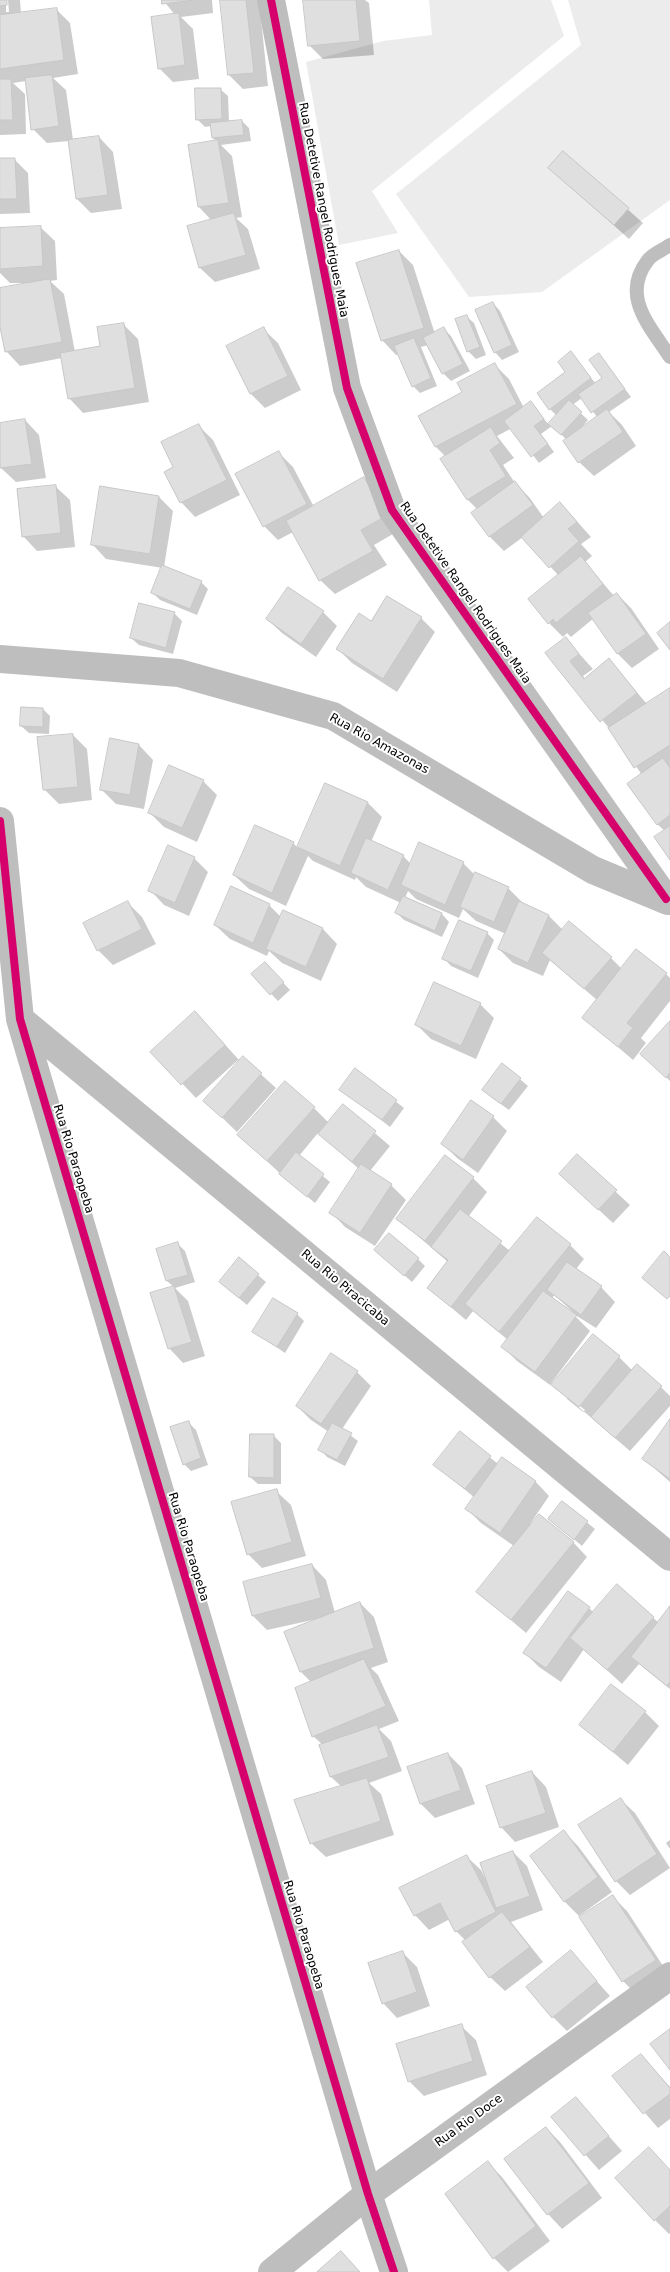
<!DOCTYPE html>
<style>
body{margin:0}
canvas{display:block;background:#fff}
</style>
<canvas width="670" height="2272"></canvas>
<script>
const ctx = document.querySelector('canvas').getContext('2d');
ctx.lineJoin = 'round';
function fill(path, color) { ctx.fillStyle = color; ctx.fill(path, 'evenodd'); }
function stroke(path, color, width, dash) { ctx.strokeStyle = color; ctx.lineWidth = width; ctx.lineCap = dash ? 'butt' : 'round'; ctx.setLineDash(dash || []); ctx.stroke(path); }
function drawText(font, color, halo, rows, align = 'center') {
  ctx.font = font + ' "DejaVu Sans",sans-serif'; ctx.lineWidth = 4; ctx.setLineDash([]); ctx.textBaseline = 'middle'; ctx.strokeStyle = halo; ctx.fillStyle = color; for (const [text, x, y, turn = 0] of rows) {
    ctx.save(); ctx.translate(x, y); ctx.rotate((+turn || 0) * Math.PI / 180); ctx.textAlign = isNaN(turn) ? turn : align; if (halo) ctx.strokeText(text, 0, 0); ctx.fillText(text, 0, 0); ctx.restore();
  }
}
fill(new Path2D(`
 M429,0H551L564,36L372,191L398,233L339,245L306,62L383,41L432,35Z
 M568,0H670V200L542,292L469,297L396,194L581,45Z`), '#ececec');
fill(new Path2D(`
 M0,0H6V12H9L8,0H20L21,14L56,9L70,23L78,74L53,78L66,90L73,140L99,137L113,152L122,209L91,213L77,199L69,141L47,143L33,129L26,81L13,83L25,94L26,134L0,135Z
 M163,0H212L213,13L181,17L193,29L199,79L173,82L159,68L175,15Z
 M221,0H259L268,86L243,89L229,75Z
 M304,0H365L369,3L374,55L323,59L309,45Z
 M220,89L228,96L229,122L242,121L249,128L251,141L221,145L232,156L242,217L236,218L248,229L260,269L215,282L200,268L188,227L212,221L199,207L217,142L213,138L211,126L205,127L197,119Z
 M563,152L643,223L629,239L550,168Z
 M14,159L28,173L30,213L0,214V160Z
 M40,227L55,241L57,280L50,281L64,294L75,352L101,347L124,325L138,339L149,402L83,413L69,398L62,358L20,366L6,351L0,320V289L32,283H10L0,273V229Z
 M399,251L413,265L435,334L444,329L451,336L470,371L451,381L444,374L428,345L421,347L437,386L420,393L413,386L399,354L396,355L382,340Z
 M493,303L500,311L519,352L502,360L495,352Z
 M466,316L474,323L486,355L476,359L469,352L456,320Z
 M263,329L278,343L301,390L265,408L251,394L228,347Z
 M571,353L596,384L604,378L599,354L631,397L609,412L622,425L636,446L594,476L579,462L567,440L552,426L541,434L554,452L539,463L512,428L497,436L514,458L503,465L515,483L529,497L544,518L560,504L574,518L591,537L581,544L592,556L585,562L614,596L617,594L631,608L659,649L632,668L618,654L594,618L571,637L567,633L563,637L549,623L559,576L523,537L504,551L490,537L473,513L478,510L468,500L442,459L446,457L436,447L420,416L463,392L494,364L509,379L524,408L531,403L549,425L557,416L550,409L567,372ZM582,398L598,418L581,428L588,420L572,405Z
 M25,420L39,435L46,478L16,482L1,468L0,424Z
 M198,425L213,440L240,495L195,517L181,502L175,468Z
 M279,453L293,467L314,507L364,479L379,493L400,530L374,545L387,565L335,594L320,580L293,532L278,540L264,526Z
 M55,486L70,500L75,547L37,551L23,536Z
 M159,497L173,511L164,567L201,582L208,589L197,615L160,600L152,592L163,568L106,559L92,544Z
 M140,604L175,614L182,621L173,654L139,645L131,638Z
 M323,612L337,626L316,657L282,633L267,619Z
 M421,618L435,632L397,692L352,663L338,649L371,623Z
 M566,639L593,669L583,676L585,679L609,660L647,704L670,689V857L665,831L657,824L642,775L613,733L547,653Z
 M43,709L50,716L49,734L29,733L21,726Z
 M73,735L87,749L92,800L59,804L44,789Z
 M139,745L153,760L144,809L116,804L102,790Z
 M203,781L217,795L197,842L164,827L150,813Z
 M326,784L368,803L382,817L371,842L403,856L411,864L463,863L475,875L508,888L522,902V904L549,916L563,930L611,958L622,969L666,974L670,978V1001L641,1038L646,1043L633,1060L583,1017L597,1000L550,960L543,976L513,963L499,949L506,934L476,921L463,909L459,918L416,899L408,891L405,898L442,914L449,922L442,937L404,920L397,913L401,903L366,887L356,877L355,880L313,861L308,856L286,906L249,889L234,875L293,843L298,848Z
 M194,858L208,872L189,916L164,905L150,890Z
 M128,903L142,917L156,944L113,965L98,950Z
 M269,905L281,917L284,912L323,929L337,944L321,981L282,963L269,951L267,956L230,939L215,925Z
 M487,933L494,940L478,978L451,966L444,958Z
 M265,963L290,990L278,1001L253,975Z
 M480,1004L494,1018L476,1059L431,1039L417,1025Z
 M670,1023V1081L642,1054Z
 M209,1027L240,1061L243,1058L276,1088L237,1132L205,1101L240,1062L238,1060L196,1098L152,1052Z
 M503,1065L528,1086L509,1110L491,1097Z
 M355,1070L404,1108L390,1127L341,1089Z
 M343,1106L390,1146L370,1171L391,1185L406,1200L375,1246L345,1227L331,1212L359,1169L318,1133L299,1156L330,1182L315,1203L288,1181L239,1135L314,1108L329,1123Z
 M493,1117L507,1131L478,1173L457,1158L443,1144Z
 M577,1156L630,1205L613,1223L575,1188Z
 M473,1178L487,1192L468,1217L510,1251L570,1245L584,1259L576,1269L601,1287L615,1302L596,1328L572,1313L590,1331L550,1385L517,1361L503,1347L508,1340L473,1311L466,1320L428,1288L448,1262L398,1219ZM554,1295L572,1311L571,1312L552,1299Z
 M178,1244L185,1251L195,1282L175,1288L188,1301L205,1356L183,1363L169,1348L174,1287L167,1281Z
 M383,1257L418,1259L425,1266L412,1282Z
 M239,1259L266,1282L247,1305L228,1289Z
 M297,1314L304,1321L285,1353L254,1332Z
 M619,1357L633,1371L661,1387L670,1396V1406L630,1451L553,1385ZM567,1396L585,1410L583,1412L567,1399Z
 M357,1372L371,1386L342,1429L358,1441L345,1466L327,1457L320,1449L329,1432L311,1420L297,1406Z
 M670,1421V1482L644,1459Z
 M188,1422L196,1430L208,1465L191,1471L184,1464Z
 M460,1433L498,1464L535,1481L549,1496L530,1524L573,1542L587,1557L526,1633L478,1592L514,1546L481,1523L467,1509L475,1498L435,1465Z
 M274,1436L281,1443V1484H258L250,1477Z
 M276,1491L291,1505L306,1556L262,1568L248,1554Z
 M562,1502L595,1529L582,1546L550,1519Z
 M312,1565L326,1580L335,1613L360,1603L374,1617L388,1662L371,1668L378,1675L399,1721L379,1729L391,1741L402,1771L369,1783L381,1794L394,1835L326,1857L311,1843L342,1787L331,1777L321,1746L323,1745L313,1736L312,1683L301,1672L286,1633L326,1617L267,1630L253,1616Z
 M617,1586L659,1623L670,1608V1689L639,1664L622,1684L584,1649L561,1682L539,1667L525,1653L589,1608L594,1613Z
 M645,1712L659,1726L628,1765L581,1725Z
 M448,1754L462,1768L475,1804L435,1818L421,1804Z
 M532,1772L546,1787L559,1827L515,1842L501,1827Z
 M620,1799L635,1813L670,1868L630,1895L616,1881Z
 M564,1832L578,1846L612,1892L579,1916L565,1902L532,1856Z
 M670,1840V1849L666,1843Z
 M513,1852L527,1866L543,1910L511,1922L543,1962L505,1991L490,1977L466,1941L456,1931L450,1919L429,1930L415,1915L466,1856L481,1870L486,1880Z
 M613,1897L627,1911L669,1975L637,1995L623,1981Z
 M571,1952L610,1996L567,2031L553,2017Z
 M403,1953L417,1967L430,2006L397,2018L383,2003Z
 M461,2026L476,2040L487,2075L424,2096L409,2081Z
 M641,2055L670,2087V2119L658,2128L614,2077Z
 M576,2099L622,2151L599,2170L553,2118Z
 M546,2128L560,2142L602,2198L562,2229L548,2214Z
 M488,2163L502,2177L550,2241L508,2272L494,2258Z
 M670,2170V2233L669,2234L655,2220Z`), '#0003');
const building = new Path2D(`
 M0,0H7V5L0,6Z
 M162,0H195L162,4Z
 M220,0H246L254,73L228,75Z
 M303,0H356L360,41L308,46Z
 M57,8L64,60L0,69V15Z
 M179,13L185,65L158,69L151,17Z
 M52,75L59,126L31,130L25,78Z
 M0,79H11L13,120H0Z
 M195,88H221L222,119L196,120Z
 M242,120L244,135L212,138L210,123Z
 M99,136L108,195L76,199L68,140Z
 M218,140L229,203L198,207L188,145Z
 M563,151L629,208L614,225L548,168Z
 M0,158H15L17,199H0Z
 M234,213L246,255L199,268L187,226Z
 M41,226L43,266L0,269V228Z
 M399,250L424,328L381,341L356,263Z
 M50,279L62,342L5,352L0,327V288Z
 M493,302L512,345L494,353L475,310Z
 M467,315L480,347L467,352L455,319Z
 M124,323L135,388L68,399L60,353L100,346L97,327Z
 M264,327L288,376L250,394L226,346Z
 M444,327L463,364L442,374L423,338Z
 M414,338L431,378L412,387L394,346Z
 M571,351L591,378L549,410L537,393L565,372L558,362Z
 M599,353L625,389L591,413L578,394L602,378L589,360Z
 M495,363L517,404L435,447L418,416L462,392L457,383Z
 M569,400L582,412L561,435L548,424Z
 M531,401L544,419L534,426L548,444L531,457L504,421Z
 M607,409L623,432L578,463L563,441Z
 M25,419L32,464L0,468V423Z
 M199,424L227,480L180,503L164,472L173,467L161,442Z
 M491,427L500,443L490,450L506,476L467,500L440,459Z
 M279,451L307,504L263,527L235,474Z
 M364,477L386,516L361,530L373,551L319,581L286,521Z
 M515,481L533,505L489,537L471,513Z
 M56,485L61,533L22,537L17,489Z
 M100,486L159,496L150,554L91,545Z
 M560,502L577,522L568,529L579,541L549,568L521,537Z
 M581,556L603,584L556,623L553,619L548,624L528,599Z
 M162,565L202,581L190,609L151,593Z
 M288,587L324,611L301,644L266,619Z
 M617,593L646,634L617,654L588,613Z
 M387,596L422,617L383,679L336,649L359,613L371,621Z
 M139,603L175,612L166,648L130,638Z
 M670,622V650L657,633Z
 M566,637L579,654L570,661L584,679L609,658L637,693L600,722L545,653Z
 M670,688V745L634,768L608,728Z
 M21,707L43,708V727L20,726Z
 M73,734L78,787L43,790L37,737Z
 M110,738L139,744L130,795L100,790Z
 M663,758L670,768V815L657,825L627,784Z
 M169,765L204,780L182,828L148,813Z
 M325,783L368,802L340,866L297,847Z
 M255,825L294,842L272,893L233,875Z
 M670,826V860L654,837Z
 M366,838L404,855L388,890L351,873Z
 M419,842L464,862L445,905L401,885Z
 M168,845L195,857L175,903L148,891Z
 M475,872L509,887L494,922L460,907Z
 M231,886L270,904L253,943L214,925Z
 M403,896L442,913L435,931L395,913Z
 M128,901L142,929L97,951L83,923Z
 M519,901L549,915L528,963L498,949Z
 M283,910L323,928L306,967L266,949Z
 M459,920L488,932L471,971L442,959Z
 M569,921L612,957L584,989L542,953Z
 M636,949L667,973L627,1023L633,1028L618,1047L582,1018Z
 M265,962L284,982L270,995L251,974Z
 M434,982L481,1003L461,1046L415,1025Z
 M195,1011L225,1045L181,1085L150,1052Z
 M670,1021V1073L666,1078L640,1054Z
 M243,1056L262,1073L222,1118L203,1101Z
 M502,1063L521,1078L501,1104L482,1090Z
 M355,1068L397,1100L382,1120L339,1090Z
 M285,1081L315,1107L267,1161L237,1135Z
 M471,1100L494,1116L463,1160L441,1144Z
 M343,1104L376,1131L352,1162L318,1134Z
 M296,1152L324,1174L307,1197L279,1174Z
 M577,1154L617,1190L598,1210L559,1174Z
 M445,1155L474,1177L425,1241L396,1219Z
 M361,1164L392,1184L360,1233L329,1213Z
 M460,1209L502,1241L451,1307L427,1288L448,1260L431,1247Z
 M537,1217L571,1244L499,1332L465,1304Z
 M389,1233L419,1258L404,1276L374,1250Z
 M178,1242L188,1275L166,1281L156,1249Z
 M664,1251L670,1257V1296L667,1299L642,1278Z
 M239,1257L259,1274L239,1298L219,1282Z
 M567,1262L602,1286L581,1315L547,1290Z
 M174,1286L192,1342L168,1349L150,1293Z
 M543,1291L577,1315L535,1372L501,1347Z
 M273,1298L298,1313L277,1347L252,1332Z
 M593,1334L620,1356L579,1407L551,1385Z
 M331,1353L358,1371L321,1424L296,1406Z
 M637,1364L662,1386L615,1438L591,1417Z
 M670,1419V1479L642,1459Z
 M189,1421L201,1458L183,1465L170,1427Z
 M332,1423L352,1433L337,1460L318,1450Z
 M460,1431L491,1456L465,1489L433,1465Z
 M250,1434H274V1478L249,1477Z
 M502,1457L536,1481L500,1533L465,1509Z
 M277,1489L292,1542L247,1555L231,1502Z
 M562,1501L588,1521L574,1540L548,1519Z
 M539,1514L574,1542L511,1620L476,1592Z
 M312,1564L321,1598L252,1616L243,1582Z
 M617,1584L654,1617L607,1670L570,1638Z
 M568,1591L590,1607L546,1668L523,1653Z
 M360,1602L374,1648L300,1672L284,1632Z
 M670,1606V1682L667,1686L631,1657Z
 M364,1659L386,1706L312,1737L295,1688Z
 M611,1684L646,1711L613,1752L579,1725Z
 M377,1725L389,1757L330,1777L319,1745Z
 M448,1753L461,1790L420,1804L407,1767Z
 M532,1771L546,1813L500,1828L486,1786Z
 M367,1778L381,1821L310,1844L294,1800Z
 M621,1798L657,1854L615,1882L578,1825Z
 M564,1830L598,1877L564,1902L530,1856Z
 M513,1851L530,1896L496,1908L480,1863Z
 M467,1855L496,1912L455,1932L440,1903L414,1916L399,1888Z
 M613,1895L656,1960L622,1982L579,1917Z
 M502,1912L530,1947L489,1978L462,1942Z
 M571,1950L597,1981L552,2018L526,1987Z
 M403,1951L417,1992L382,2004L368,1963Z
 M462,2024L473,2061L408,2082L396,2044Z
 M670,2029V2070L650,2044Z
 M641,2054L670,2088V2094L643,2114L612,2076Z
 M576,2097L609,2136L584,2156L551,2117Z
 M546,2127L589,2183L547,2215L504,2159Z
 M649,2147L670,2170V2206L654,2221L615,2178Z
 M488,2161L536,2226L493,2259L445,2194Z
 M341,2251L360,2272H317Z`);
fill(building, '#dfdfdf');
stroke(building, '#c7c7c7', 1);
stroke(new Path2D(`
 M670,245C663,250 652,254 648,260C620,296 650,326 670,357`), '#bebebe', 14);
stroke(new Path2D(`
 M271,0L347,388L392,510L666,899
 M0,659L179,673L333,716L593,870L668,901
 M0,821L20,1019L368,2194L394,2272
 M20,1019L670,1557
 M272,2272L368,2194L670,1976`), '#bebebe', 28);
stroke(new Path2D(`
 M271,0L347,388L392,510L666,899
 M0,821L20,1019L368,2194L394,2272`), '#d6006c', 8);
drawText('12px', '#000', '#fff', [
 ["Rua Detetive Rangel Rodrigues Maia",323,210,79],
 ["Rua Detetive Rangel Rodrigues Maia",465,593,55],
 ["Rua Rio Amazonas",379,744,29],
 ["Rua Rio Paraopeba",73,1159,73],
 ["Rua Rio Piracicaba",345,1288,40],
 ["Rua Rio Paraopeba",188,1547,73],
 ["Rua Rio Paraopeba",303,1935,73],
 ["Rua Rio Doce",469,2121,-36]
]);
</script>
